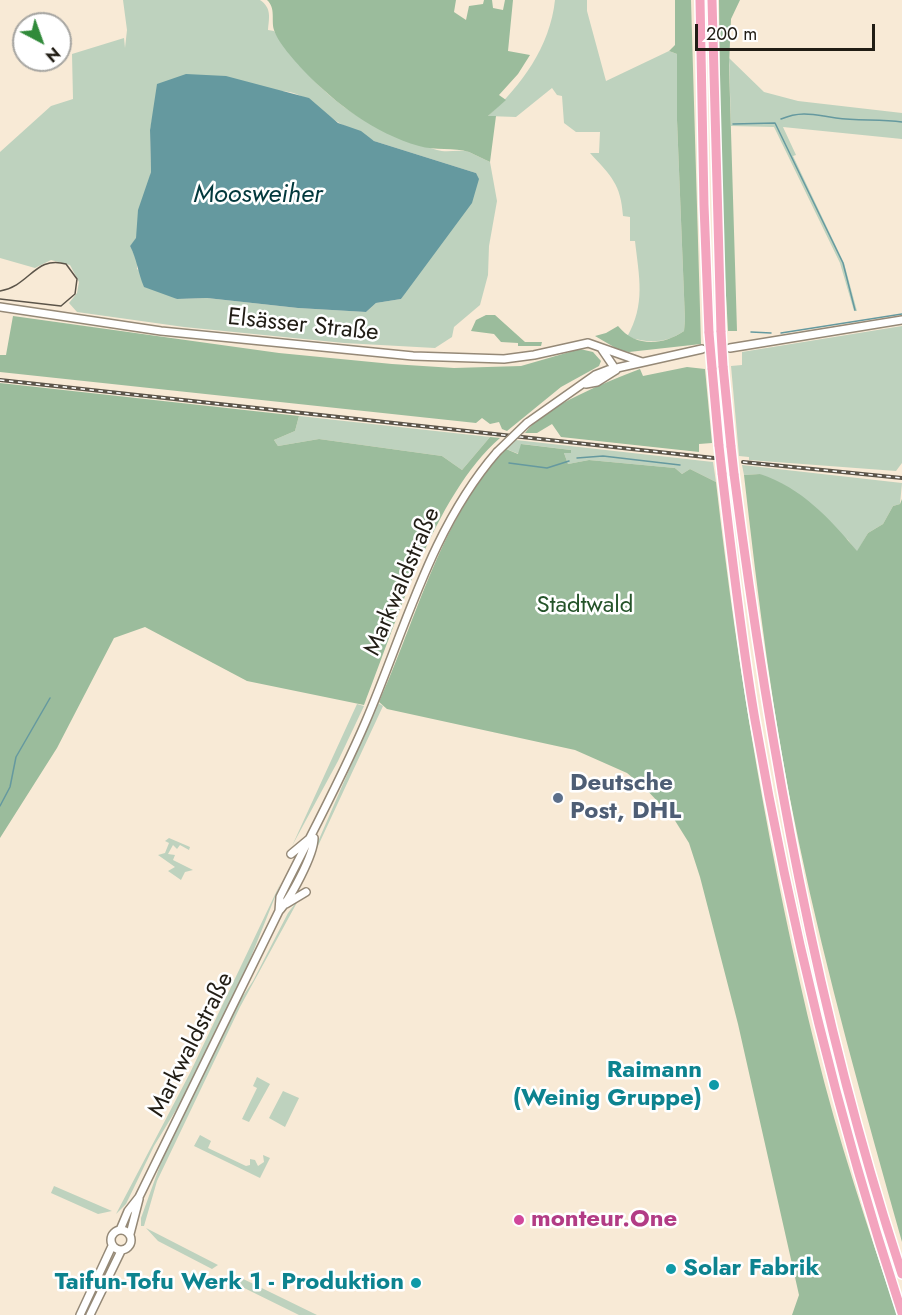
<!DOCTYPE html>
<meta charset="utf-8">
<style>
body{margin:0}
#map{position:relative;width:902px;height:1315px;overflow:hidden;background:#f8ead6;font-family:Jost,sans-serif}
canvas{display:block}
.north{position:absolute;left:12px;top:12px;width:60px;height:60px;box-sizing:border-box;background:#fff;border:2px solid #a6a5a1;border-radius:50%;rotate:139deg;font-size:16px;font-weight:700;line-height:24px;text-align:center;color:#211d15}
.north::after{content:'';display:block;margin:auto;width:21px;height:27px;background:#308a3a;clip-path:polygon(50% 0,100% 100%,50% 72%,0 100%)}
.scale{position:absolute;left:695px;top:24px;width:180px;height:27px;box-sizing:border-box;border:3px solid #211d15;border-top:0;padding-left:8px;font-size:18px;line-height:21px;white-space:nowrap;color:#211d15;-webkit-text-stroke:4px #fff;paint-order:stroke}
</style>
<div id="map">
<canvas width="902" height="1315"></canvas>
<div class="north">N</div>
<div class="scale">200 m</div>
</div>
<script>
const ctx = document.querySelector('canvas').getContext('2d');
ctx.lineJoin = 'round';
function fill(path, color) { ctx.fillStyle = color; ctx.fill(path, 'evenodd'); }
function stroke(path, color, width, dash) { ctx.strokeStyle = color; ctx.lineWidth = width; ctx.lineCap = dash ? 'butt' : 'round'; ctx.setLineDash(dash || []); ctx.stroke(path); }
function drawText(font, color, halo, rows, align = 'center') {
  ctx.font = font + ' Jost,sans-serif'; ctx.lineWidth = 5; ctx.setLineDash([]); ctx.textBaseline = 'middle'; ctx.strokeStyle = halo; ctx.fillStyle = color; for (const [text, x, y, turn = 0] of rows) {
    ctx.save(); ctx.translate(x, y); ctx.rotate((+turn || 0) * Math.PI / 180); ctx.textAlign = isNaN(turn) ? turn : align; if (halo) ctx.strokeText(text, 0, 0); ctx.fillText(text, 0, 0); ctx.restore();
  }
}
fill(new Path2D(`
 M123,0H260C272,8 269,18 268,30L274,31C321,98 359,126 437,150C447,153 459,149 469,152C476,155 483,159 490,162L497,201L489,246L488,275L480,305L454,327L452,337L435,348L344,343L184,327L77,312L69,303L77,293L79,282L70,265L51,260L35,268L0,258V152L51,106L73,99L72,54L124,38L125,48L127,30ZM283,91C308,94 317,108 336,121C348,129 362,132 374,141L476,173L401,299L376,303L366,312L298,308L207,298L177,299L137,269V260L130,246L136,239L151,172L150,130L154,110Z
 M555,0H587V11L606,81L669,51L677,54V120L685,320L684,331C665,344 648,343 627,337C646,304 639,277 635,241H630V217L623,216C621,184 611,176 590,153H599L600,132H576L564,123L562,96L557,95L552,88L516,117L488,116C521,86 550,47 555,0Z
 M729,58L764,92L798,101L902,113V139L783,127L796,155L793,156L844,263L857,311H854L840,263L774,127L731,126Z
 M902,326V463L896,471L749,460V457L739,456L731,366L742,365V352Z
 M299,416L490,437L462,470L442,456L319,439L278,446L274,440L295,431Z
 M516,440L713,462L716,482L690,469L682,474L675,468L589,460L568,464L564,453H571V450L522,444L519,454L506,449Z
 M742,465L902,483L900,504L893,506L883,524L868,533L857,552L848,540L760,474L744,475Z
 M378,703L383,706L311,861L317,844Z
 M357,704L364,706L338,761L292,846Z
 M169,838L190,847L189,850L180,845L177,849L173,845L168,854L175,855L173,860L193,870L185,872L181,880L168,871L175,867L158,855L165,853L169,843L165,841Z
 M281,882L249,962L187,1092L154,1146L126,1204L116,1214L190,1073Z
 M300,897L240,1007L157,1181L144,1226H141V1218L163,1157L235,1008L253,981L288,913Z
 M257,1077L270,1084L249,1122L242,1119L257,1088L253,1086Z
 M283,1091L299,1098L285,1127L269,1118Z
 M200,1135L211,1141L208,1148L246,1166L250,1165V1159L255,1160L258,1166L264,1162L263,1155L270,1158L260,1178L194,1146Z
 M54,1186L112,1211L98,1214L51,1193Z
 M146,1228L218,1265L212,1269L158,1241Z
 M233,1274L317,1315H299L232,1282Z`), '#bed2be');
fill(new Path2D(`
 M267,0H456L454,12L466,20L469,6L483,4L484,0H492L493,8L503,10L505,0H513L508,51L530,55L518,74L499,95L506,100L488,116H496L490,162C483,159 476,155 469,152C454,147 435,151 419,146C374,133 336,104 304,71C295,61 278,43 274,30C271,20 276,8 267,0Z
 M675,0H691L701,344L629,352L619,350L595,336L606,333L618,326C635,347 662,346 684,331L685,320L677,120V54L669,51L675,45Z
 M719,0H740L731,19L729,65L737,331H728L721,206Z
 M486,315H495L525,342H542L541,346H518V343L501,342L494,334L471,331L476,320Z
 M13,316L279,353L392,364L454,368L521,366L580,349L593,352L601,361L599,366L561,387L507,431L502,429L499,422L490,424L482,418L476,423L0,372V355H6Z
 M687,367L705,369L712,443L699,444V452L561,437L552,424L537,433H525C546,405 607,382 640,369L643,376Z
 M0,383L299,416L295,431L274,440L278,446L319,439L442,456L462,470L490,437L500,438C434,495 396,624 364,705L247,681L145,627L114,638L57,748L0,838Z
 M521,444L571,450V453H564L568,464L589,460L675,468L682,474L690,469L716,482C738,674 770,863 816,1050C838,1140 868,1227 897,1315H792L799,1295L738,1024L700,877L689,843L674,819L645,788L627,773L575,750L387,709L379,702C417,618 441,517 506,449L518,454Z
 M760,474C802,488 829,518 857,551L868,533L883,524L893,506L900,504L902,499V1242C865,1110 827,977 799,843C773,721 758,598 744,475Z`), '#9bbc9c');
fill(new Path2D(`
 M186,74L226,76L309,98L338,123L361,131L374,141L476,173L479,179L472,203L401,299L376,303L366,312L298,308L207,298L177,299L144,287C138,273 137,259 130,246L136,238L138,210L151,172L150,130L157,84Z`), '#65999f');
stroke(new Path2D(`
 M781,119C802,110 815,115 836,118C858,121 880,119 902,122
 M733,124L775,123L843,263L855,310
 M751,332L771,333
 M781,333L902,314
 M577,458L603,456L680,465
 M509,463L547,468L569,461
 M0,806L10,787L16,757L50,698`), '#65999f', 1.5);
const secondary = new Path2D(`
 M0,307L161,331L413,356L504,359L534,355L588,343L642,362
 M601,348L616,370
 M730,348L902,320
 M586,384L597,382L616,370
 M527,423L595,375L608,370L702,349
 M291,854L309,839
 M286,904L306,892
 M279,911L280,897C309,838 340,782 366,721C405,630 431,528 497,452
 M111 1240a10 10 0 1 1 20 0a10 10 0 1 1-20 0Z
 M120,1230L128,1211L139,1197L279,911C290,899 314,855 314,838
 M130,1234L139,1199
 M80,1315L112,1246
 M90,1315L121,1251`);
const motorway = new Path2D(`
 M700,0L704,205L709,333
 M712,0L721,332
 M723,366L731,447
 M712,368L719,446
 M722,473C732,556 741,638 755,720C790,921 838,1119 902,1313
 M734,474C769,745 816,1014 902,1274`);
stroke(secondary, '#958977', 10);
stroke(motorway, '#fff', 12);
stroke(secondary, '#fff', 7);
stroke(motorway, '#f3a4be', 9);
stroke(new Path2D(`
 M0,291C30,286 35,255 66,264L77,279L75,294L61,306L0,299`), '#5b5449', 1.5);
const rail = new Path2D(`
 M0,380L714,458
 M743,462L902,478`);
stroke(rail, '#5b5449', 4);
stroke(rail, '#fff', 1.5, [4.5]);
const secondaryBridge = new Path2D(`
 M497,452L527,423`);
const motorwayBridge = new Path2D(`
 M721,332L723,366
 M709,333L712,368
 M719,446L722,473
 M731,447L734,474`);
stroke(secondaryBridge, '#958977', 10, []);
stroke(motorwayBridge, '#fff', 12, []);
stroke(secondaryBridge, '#fff', 7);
stroke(motorwayBridge, '#f3a4be', 9);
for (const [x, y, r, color] of [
 [558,798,6,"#5c6f8a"],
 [714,1085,6,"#0f9aa8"],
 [519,1220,6,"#d1479c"],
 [671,1269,6,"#0f9aa8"],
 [416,1283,6,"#0f9aa8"]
]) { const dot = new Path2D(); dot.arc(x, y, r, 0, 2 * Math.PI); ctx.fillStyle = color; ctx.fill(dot); stroke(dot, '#fff', 2); }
drawText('24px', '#211d15', '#fff', [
 ["Elsässer Straße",303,326,6],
 ["Markwaldstraße",403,582,-67],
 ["Markwaldstraße",192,1045,-63]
]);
drawText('24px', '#245329', '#fff', [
 ["Stadtwald",585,606]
]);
drawText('bold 24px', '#4e5e75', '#fff', [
 ["Deutsche",570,784],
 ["Post, DHL",570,812]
], 'left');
drawText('bold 24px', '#0d838f', '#fff', [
 ["Raimann",702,1071],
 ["(Weinig Gruppe)",702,1099],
 ["Solar Fabrik",683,1269,"left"],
 ["Taifun-Tofu Werk 1 - Produktion",404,1283]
], 'right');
drawText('bold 24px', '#b23c85', '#fff', [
 ["monteur.One",531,1220]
], 'left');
drawText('italic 26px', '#02383c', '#fff', [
 ["Moosweiher",258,196]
]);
</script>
